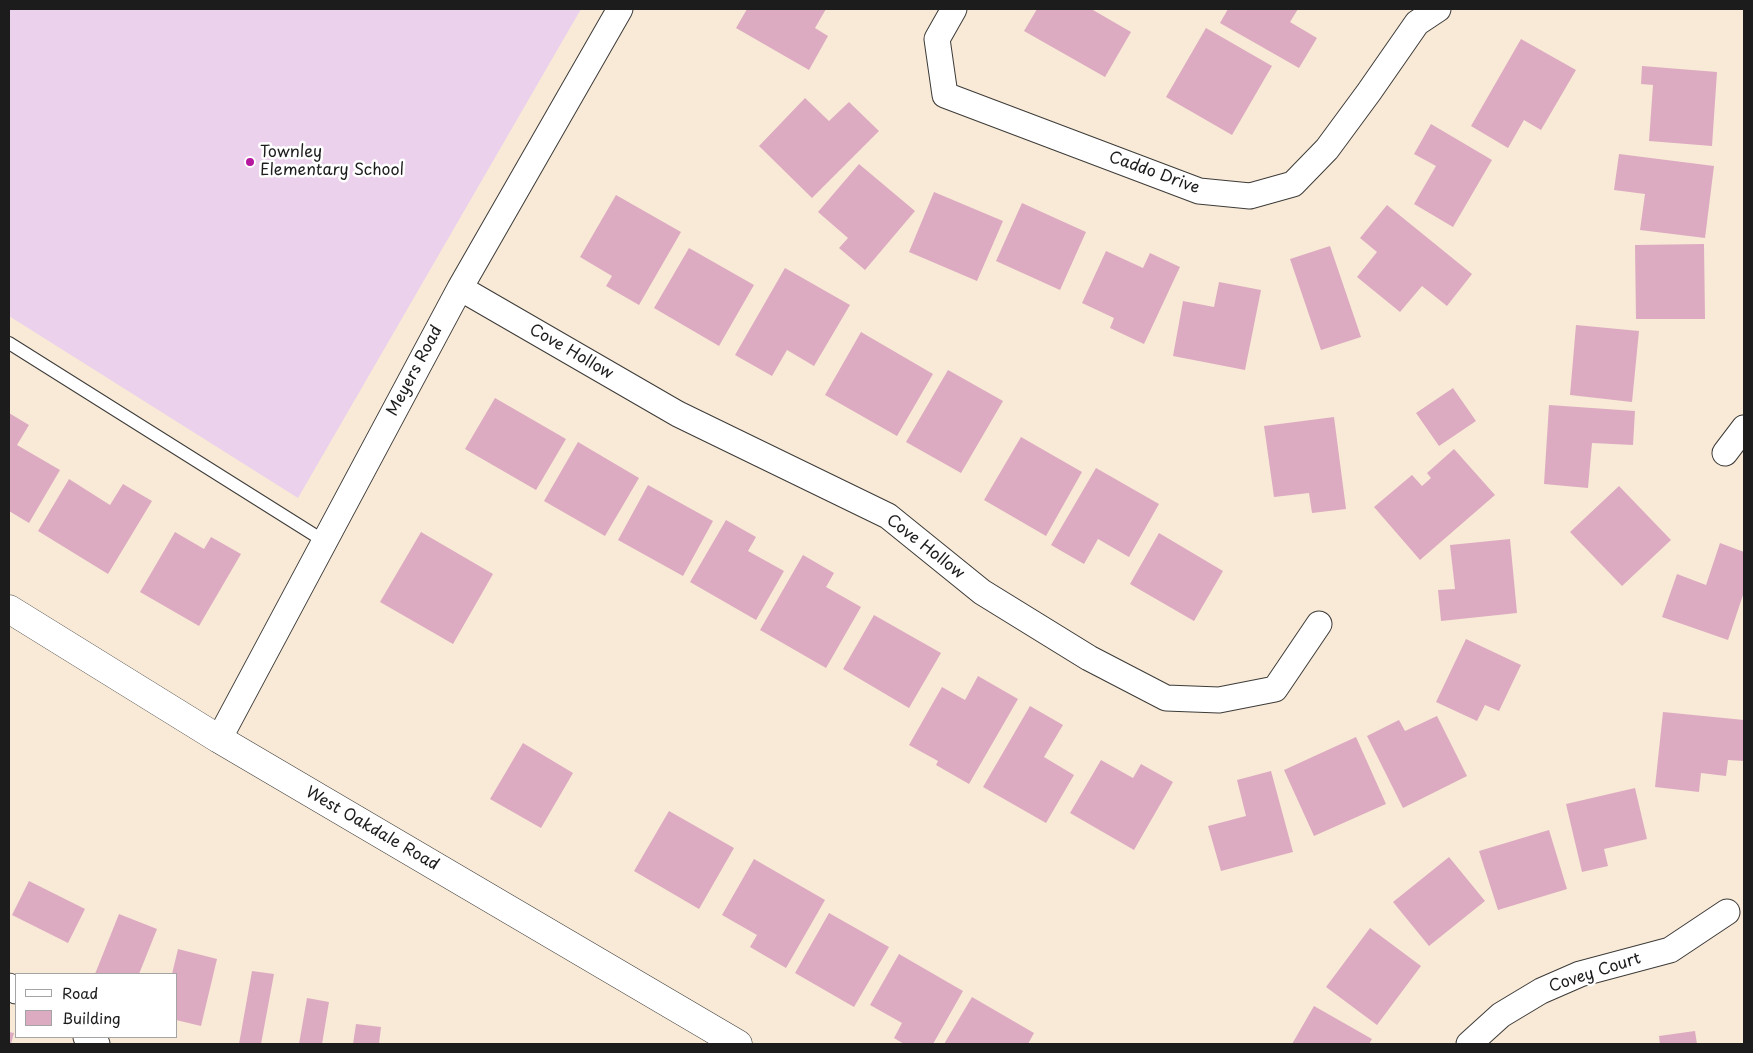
<!DOCTYPE html>
<style>
body{margin:0}
#map{position:relative;width:1753px;height:1053px;overflow:hidden;background:#f8ead7;font-family:"Playpen Sans",sans-serif}
canvas{display:block}
.frame{position:absolute;inset:0;border:10px solid #1c1c1c;pointer-events:none}
.legend{position:absolute;left:15px;top:973px;width:162px;height:65px;box-sizing:border-box;background:#fff;border:1px solid #a4a4a4;margin:0;padding:6px 9px;list-style:none;font-size:15px;color:#1c1c1c}
.legend li{display:flex;align-items:center;gap:10px;height:25px}
.legend b{width:25px;border:1px solid #a4a4a4}
</style>
<div id="map">
<canvas width="1753" height="1053"></canvas>
<div class="frame"></div>
<ul class="legend">
<li><b style="height:6px;background:#fff"></b>Road</li>
<li><b style="height:14px;background:#ddabc1"></b>Building</li>
</ul>
</div>
<script>
const ctx = document.querySelector('canvas').getContext('2d');
ctx.lineJoin = 'round';
function fill(path, color) { ctx.fillStyle = color; ctx.fill(path, 'evenodd'); }
function stroke(path, color, width, dash) { ctx.strokeStyle = color; ctx.lineWidth = width; ctx.lineCap = dash ? 'butt' : 'round'; ctx.setLineDash(dash || []); ctx.stroke(path); }
function drawText(font, color, halo, rows, align = 'center') {
  ctx.font = font + ' "Playpen Sans",sans-serif'; ctx.lineWidth = 5; ctx.setLineDash([]); ctx.textBaseline = 'middle'; ctx.strokeStyle = halo; ctx.fillStyle = color; for (const [text, x, y, turn = 0] of rows) {
    ctx.save(); ctx.translate(x, y); ctx.rotate((+turn || 0) * Math.PI / 180); ctx.textAlign = isNaN(turn) ? turn : align; if (halo) ctx.strokeText(text, 0, 0); ctx.fillText(text, 0, 0); ctx.restore();
  }
}
fill(new Path2D(`
 M9,9H581L298,498L9,316Z`), '#ebd1eb');
fill(new Path2D(`
 M747,9H826L815,28L828,36L809,70L736,28Z
 M1037,9H1094L1093,10L1131,32L1105,77L1024,31Z
 M1228,9H1298L1290,22L1317,38L1299,68L1220,23Z
 M1206,28L1272,66L1232,135L1166,97Z
 M1521,39L1576,70L1541,130L1524,120L1508,148L1471,126Z
 M1642,66L1717,72L1712,146L1649,141L1653,85L1641,84Z
 M805,98L829,121L849,102L879,131L812,198L759,146Z
 M1431,124L1492,160L1453,227L1414,204L1436,166L1414,154Z
 M1619,154L1714,166L1705,238L1640,230L1645,194L1614,190Z
 M859,164L915,211L865,270L839,248L848,238L818,212Z
 M934,192L1003,221L977,281L909,252Z
 M616,195L681,232L639,305L606,286L612,276L580,257Z
 M1022,203L1086,232L1060,290L996,261Z
 M1387,205L1472,274L1447,306L1422,286L1400,312L1357,277L1377,252L1360,238Z
 M1704,244L1705,319H1636L1635,245Z
 M1330,246L1361,337L1321,350L1290,259Z
 M689,248L754,285L719,346L654,308Z
 M1106,251L1143,268L1150,253L1180,267L1144,344L1110,328L1114,318L1082,303Z
 M785,268L850,305L814,366L787,350L772,376L735,355Z
 M1219,282L1261,290L1245,370L1173,356L1183,301L1214,307Z
 M1576,325L1639,331L1632,402L1570,395Z
 M861,332L933,374L897,436L825,395Z
 M948,370L1003,401L961,473L906,442Z
 M1453,388L1476,421L1439,446L1416,413Z
 M495,398L566,439L536,490L465,449Z
 M1549,405L1635,411L1633,445L1592,443L1588,488L1544,484Z
 M9,413L29,425L17,445L60,470L29,523L9,511Z
 M1334,417L1346,509L1312,513L1309,493L1274,497L1264,426Z
 M1021,437L1082,472L1046,536L984,500Z
 M578,442L639,478L605,536L544,501Z
 M1454,449L1495,495L1420,560L1374,507L1412,475L1422,486L1431,478L1427,473Z
 M1096,468L1159,504L1129,557L1098,539L1084,564L1051,545Z
 M69,479L110,505L123,484L152,501L108,574L38,531Z
 M648,485L713,521L683,576L618,540Z
 M1619,486L1671,540L1622,586L1570,532Z
 M726,520L756,537L748,551L784,571L756,620L690,582Z
 M175,532L204,549L211,537L241,554L199,626L140,592Z
 M421,532L493,574L453,644L380,602Z
 M1159,533L1223,571L1194,621L1130,584Z
 M1510,539L1517,613L1441,621L1438,590L1455,589L1450,545Z
 M1720,543L1744,552V592L1728,640L1662,617L1677,574L1706,585Z
 M803,555L834,573L826,587L861,607L826,668L760,630Z
 M874,615L941,653L909,708L843,669Z
 M1466,639L1521,665L1499,711L1485,705L1477,721L1436,702Z
 M978,676L1018,699L969,784L936,765L938,761L909,745L942,687L965,700Z
 M1030,706L1063,725L1044,757L1074,775L1046,823L983,787Z
 M1663,712L1744,720V761L1728,760L1726,776L1701,773L1699,792L1655,787Z
 M1437,716L1467,776L1403,808L1367,736L1399,720L1405,731Z
 M1356,737L1386,804L1314,836L1284,770Z
 M523,743L573,773L541,828L490,799Z
 M1101,760L1133,778L1141,764L1173,782L1134,850L1070,813Z
 M1271,771L1293,852L1221,871L1208,826L1246,816L1237,780Z
 M1635,788L1647,839L1604,849L1608,866L1582,872L1566,804Z
 M669,811L734,848L699,909L634,871Z
 M1549,830L1567,889L1498,910L1479,851Z
 M1449,857L1485,901L1429,946L1393,902Z
 M754,859L825,900L786,968L750,947L757,935L722,915Z
 M29,881L85,909L68,943L12,915Z
 M829,913L889,947L854,1007L795,973Z
 M119,914L157,929L139,974H95Z
 M1370,928L1421,966L1377,1025L1326,987Z
 M178,949L217,959L201,1026L176,1020V974H172Z
 M899,954L963,991L933,1044H904L894,1038L902,1023L870,1005Z
 M252,971L274,974L261,1044H239Z
 M972,997L1034,1033L1028,1044H944Z
 M307,998L329,1002L322,1044H299Z
 M1314,1006L1372,1039L1369,1044H1292Z
 M356,1024L381,1027L379,1044H353Z
 M1695,1031L1697,1044H1660L1659,1036Z
 M9,1032L14,1033L11,1044H9Z`), '#ddabc1');
const lane = new Path2D(`
 M9,343L324,541`);
const street = new Path2D(`
 M954,9L937,39L945,95L1199,191L1250,196L1293,184L1327,149L1369,92L1417,23L1438,9
 M460,288L678,414L888,516L982,592L1089,658L1166,698L1219,700L1275,689L1319,624
 M1725,453L1744,428
 M219,739L460,288L620,9
 M9,986L16,991
 M86,1037L97,1044
 M1469,1044L1501,1015L1541,991L1580,974L1670,950L1727,912`);
const secondary = new Path2D(`
 M9,609L219,739L738,1044`);
stroke(lane, '#3d3b38', 14);
stroke(street, '#3d3b38', 27);
stroke(secondary, '#3d3b38', 29);
stroke(lane, '#fff', 12);
stroke(street, '#fff', 25);
stroke(secondary, '#fff', 28);
for (const [x, y, r, color] of [
 [250,162,5,"#b5179e"]
]) { const dot = new Path2D(); dot.arc(x, y, r, 0, 2 * Math.PI); ctx.fillStyle = color; ctx.fill(dot); stroke(dot, '#fff', 2); }
drawText('16px', '#1c1c1c', '#fff', [
 ["Townley",260,153],
 ["Elementary School",260,171]
], 'left');
drawText('16px', '#1c1c1c', '#fff', [
 ["Caddo Drive",1154,173,20],
 ["Cove Hollow",571,352,30],
 ["Meyers Road",415,371,-62],
 ["Cove Hollow",925,547,38],
 ["West Oakdale Road",372,829,30],
 ["Covey Court",1595,973,-18]
]);
</script>
